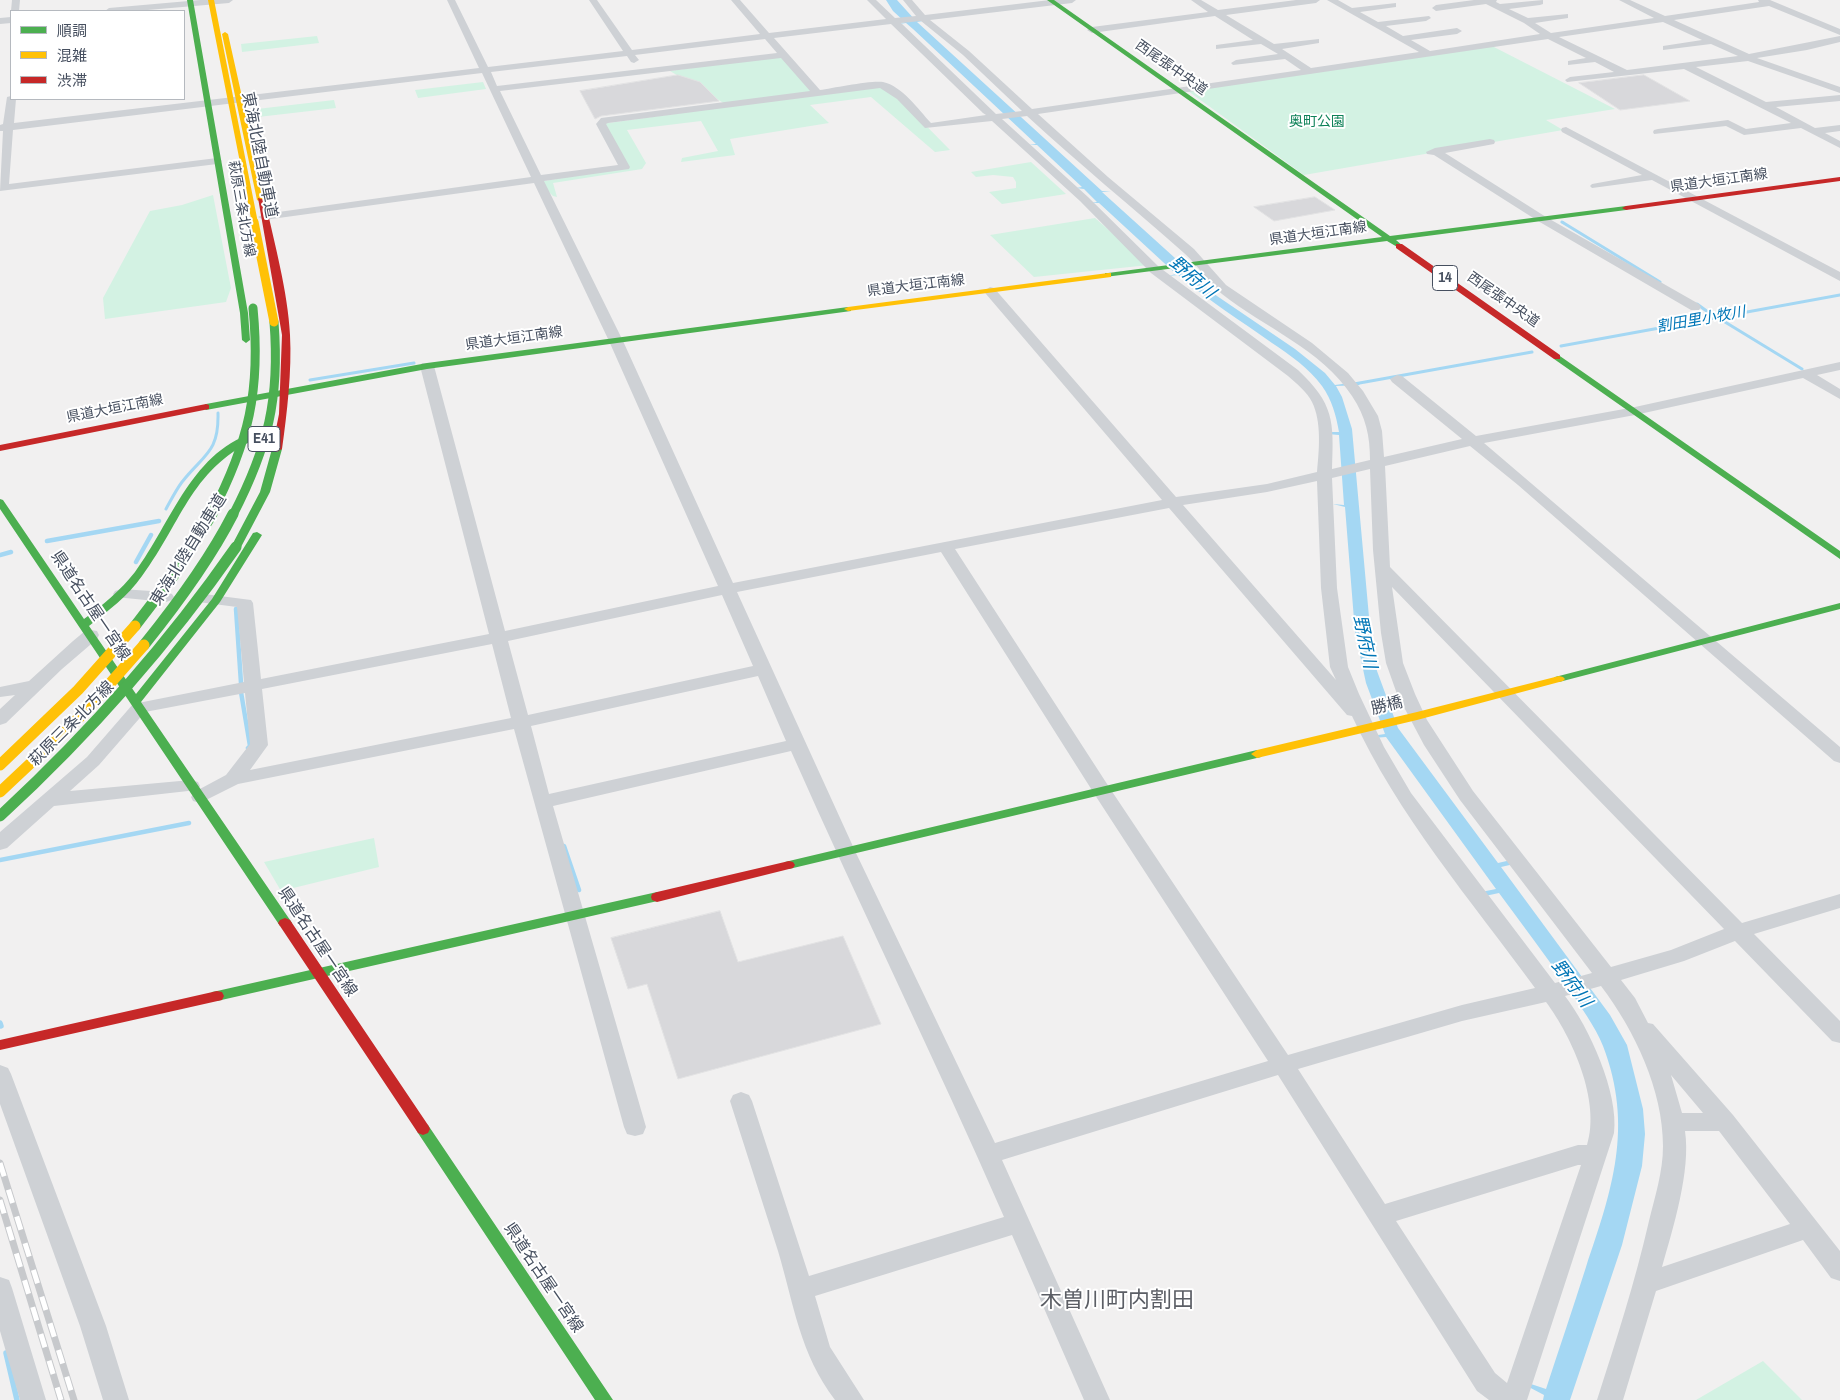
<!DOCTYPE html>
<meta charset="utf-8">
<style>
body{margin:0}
#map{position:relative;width:1840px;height:1400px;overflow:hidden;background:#f1f0f0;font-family:"Archivo Narrow","Noto Sans JP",sans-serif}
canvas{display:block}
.legend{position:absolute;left:10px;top:10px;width:175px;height:90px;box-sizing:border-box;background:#fff;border:1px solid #b5b9bf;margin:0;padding:6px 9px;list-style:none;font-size:15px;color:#464f5f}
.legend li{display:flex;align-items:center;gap:10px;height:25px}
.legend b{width:25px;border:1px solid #b5b9bf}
</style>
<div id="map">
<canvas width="1840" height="1400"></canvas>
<ul class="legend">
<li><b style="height:6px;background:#4caf50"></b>順調</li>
<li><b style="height:6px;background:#ffc107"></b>混雑</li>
<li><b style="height:6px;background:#c62828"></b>渋滞</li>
</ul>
</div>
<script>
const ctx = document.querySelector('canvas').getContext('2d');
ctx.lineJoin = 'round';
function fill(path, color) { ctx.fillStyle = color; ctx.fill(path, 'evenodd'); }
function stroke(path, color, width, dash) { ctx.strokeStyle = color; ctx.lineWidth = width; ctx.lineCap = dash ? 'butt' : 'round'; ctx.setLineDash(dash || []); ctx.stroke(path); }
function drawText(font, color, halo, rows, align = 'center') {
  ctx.font = font + ' "Archivo Narrow","Noto Sans JP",sans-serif'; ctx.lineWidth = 4; ctx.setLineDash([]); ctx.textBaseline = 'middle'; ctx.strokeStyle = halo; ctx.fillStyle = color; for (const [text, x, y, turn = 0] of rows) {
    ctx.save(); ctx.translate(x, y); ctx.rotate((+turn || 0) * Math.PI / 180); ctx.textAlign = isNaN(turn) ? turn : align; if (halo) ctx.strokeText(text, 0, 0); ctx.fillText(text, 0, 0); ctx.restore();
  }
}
fill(new Path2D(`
 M317,36L319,43L242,52L241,44Z
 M1492,46L1615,109L1546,120L1563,130L1304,175L1188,91Z
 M783,55L816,92L727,105L670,71Z
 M483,82L486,89L418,98L415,90Z
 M877,86L890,89L950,150L935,152L871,97L810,105L829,123L730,139L735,155L681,162L682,158L718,151L701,121L627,130L646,163L642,169L553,183L557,197L553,196L539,182L624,167L601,124Z
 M334,100L336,108L258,117L257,109Z
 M1031,162L1066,194L1002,204L989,192L1016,188V182L1013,177L993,175L976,177L971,172Z
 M213,195L231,288L226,302L105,319L103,298L150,211L182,205Z
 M1095,218L1149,265L1034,277L990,235Z
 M374,838L379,867L281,891L264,862Z
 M1763,1361L1802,1400H1696Z`), '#d3f2e3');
fill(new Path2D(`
 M886,0H897L916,21H923L917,22L1102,191H1111L1102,192L1217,296L1295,349L1325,373L1335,385L1357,382L1360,385L1336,386L1342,397L1352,429L1371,639L1377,671L1398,728L1498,863L1511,860L1514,864L1501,867L1610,1015L1627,1045L1643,1109L1645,1134L1642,1166L1622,1245L1570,1400H1543L1544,1395L1525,1385V1382L1546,1389C1559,1349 1573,1308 1586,1267C1612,1190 1634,1127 1603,1046C1596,1028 1579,1004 1568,988C1546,956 1522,924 1499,893L1485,896L1481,892L1496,889L1386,737L1372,738L1371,736L1385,734L1366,683L1355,632L1345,507L1333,504L1344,505L1339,435L1327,434V432H1339C1336,415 1332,400 1322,386C1309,368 1290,355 1272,343C1241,321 1208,300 1178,275L1168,276L1176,274L1099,203H1091L1097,202L1084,189L1076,188L1082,187L1037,145H1029L1036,144L913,29L906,23L899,24L905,22L893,11Z`), '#a4d7f3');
stroke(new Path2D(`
 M1562,222L1564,223`), '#a4d7f3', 2.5);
stroke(new Path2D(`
 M1562,222L1660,282
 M1697,304L1708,312
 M1725,322L1802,369
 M1561,346L1840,295
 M310,380L414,363
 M1354,384L1532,352
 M166,509C171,500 176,490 182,482C204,454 219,453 218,413`), '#a4d7f3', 3);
stroke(new Path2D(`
 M47,541L159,521
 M0,555L11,552
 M136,562L151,535
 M236,609L241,683
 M241,692L250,746L248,748
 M564,846L579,890
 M0,860L189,823`), '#a4d7f3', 4.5);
stroke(new Path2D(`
 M0,1023L1,1026
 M6,1353L17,1400`), '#a4d7f3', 5.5);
const building = new Path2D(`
 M678,75L700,82L719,101L601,116L595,119L580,91Z
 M1644,75L1690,101L1620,110L1579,83Z
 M1315,197L1335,210L1274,221L1254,207Z
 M720,911L738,962L843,936L881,1024L678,1079L647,984L628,989L611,938Z`);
fill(building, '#d8d8db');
stroke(building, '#e2e2e3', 1);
fill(new Path2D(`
 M12,0H20L19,11H11Z
 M200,0H233L229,3L136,11H105L109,8Z
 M447,0H455L488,67L623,51L589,0H597L632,50L760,34L731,0H740L769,33L886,19L867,0H876L895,18L916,16L903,0H912L925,15L1050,0H1076L1072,3L930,20L969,51L1032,109L1301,70L1285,59L1233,65L1231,63L1236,60L1278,54L1261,44L1216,49V45L1253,40L1215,16L1092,33L1087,30L1092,27L1208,12L1191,0H1201L1218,10L1296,0H1320L1316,3L1226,15L1274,44L1319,39V43L1282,49L1311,68L1419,52L1327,0H1338L1352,8L1396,3V7L1360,12L1378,22L1429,16L1431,18L1426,21L1386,26L1403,36L1457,28L1462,31L1457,34L1411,40L1430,51L1540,34L1524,23L1486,4L1436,11L1432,8L1436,5L1474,0H1497L1496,2L1500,4L1543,0V4L1540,5L1509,9L1528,18L1568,14V18L1535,23L1551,33L1654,18L1619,0H1630L1665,16L1759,2L1758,0H1770L1840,29V35L1769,6L1674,20L1749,54L1840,36V42L1807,50L1757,58L1840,87V93L1748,61L1696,67L1766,102L1840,95V101L1776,107L1815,128L1840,125V131L1825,133L1840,141V148L1801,128L1744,135L1726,126L1654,134L1653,132L1654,130L1658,129L1728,120L1746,129L1791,123L1684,69L1567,82L1565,80L1570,77L1614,72L1595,62L1568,65V61L1586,58L1548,39L1038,114L1108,177L1194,249L1226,285L1312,343L1348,373L1363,391L1378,416L1382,431L1384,457L1462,439L1392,382L1390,379L1397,375L1402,376L1476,436L1635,407L1840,362V370L1817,375L1840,389V399L1803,378L1635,415L1484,443L1840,747V763L1834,761L1518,485L1470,446L1385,466L1390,567L1742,923L1840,894V908L1754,934L1840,1021V1043L1832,1041L1735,941L1684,961L1621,980L1635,998L1648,1023L1653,1024L1733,1115L1840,1251V1281L1831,1278L1803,1240L1656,1291L1623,1400H1597C1616,1341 1635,1282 1649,1221C1655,1196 1663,1172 1663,1146C1663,1090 1635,1031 1601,986L1565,996C1589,1027 1619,1093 1614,1133L1527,1400H1489L1477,1391L1278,1075L1002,1160L1110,1400H1084L1012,1235L815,1296L830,1347L864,1400H835C800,1354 794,1305 778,1251C762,1201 746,1151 730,1101L733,1095L741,1092L749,1095L752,1101L809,1276L1004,1217C936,1061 860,907 791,751L553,806L646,1127L643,1134L635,1136L627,1134L624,1127L514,729L238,784L200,803L193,801L191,797L197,790L54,806L7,848L0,850V832L87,757L133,704L244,682L237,607L198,602L196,599L198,596L204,594L251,600L253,603L261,679L489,634L420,366L422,363H432L434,366L505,631L718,586L609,341L534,183L264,220L258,217L264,214L531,177L482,73L13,130L9,184L217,158L222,161L217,164L0,191L3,131H0V125L3,124L7,97L11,96V99H16L14,123L479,68ZM921,21L963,55L1022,111L996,114L901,23ZM1663,22L1702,40L1663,46V50L1711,44L1738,56L1627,70L1559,37ZM891,24L983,113L986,115L931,123C918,109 902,86 883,82C872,80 833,88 820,90L774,38ZM765,39L777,53L497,86L491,72L627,56L631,62L634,63L639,60L635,55ZM781,58L810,91L601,118L596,124L618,165L541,175L500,91ZM880,88L897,99L925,128L992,121L1080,201L1151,273L1288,376C1297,384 1307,392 1312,402C1322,422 1319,451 1317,472L1267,484L1176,497L994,288L990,287L984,291L986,294L1162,500L733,583L623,341L544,181L629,169L630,167L606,124L608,123ZM1027,116C1078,163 1132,207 1184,253C1198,265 1207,282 1222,294C1265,328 1321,349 1352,396C1366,417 1370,436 1370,460L1332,469C1334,421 1334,404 1298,370L1159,267L1088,197L1002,119ZM1370,469L1373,550L1381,633L1386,663L1397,694L1424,745L1460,800L1592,973L1555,983L1411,793L1384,747L1359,694L1348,667L1337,588L1332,478ZM1317,481L1321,588L1330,667L1336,680L1183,505L1267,492ZM1169,508L1347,715L1352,716C1398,816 1471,900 1535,988L1462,1005L1288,1055L1109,787L955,549ZM941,552L1095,795L1268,1061L995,1143L856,853L737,592ZM1392,587L1724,929L1671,950L1611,967L1473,791L1427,720L1415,694L1403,663ZM722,595L753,666L528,715L508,641ZM492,644L511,718L250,770L268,745L262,689ZM758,676L786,741L549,794L531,726ZM245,693L250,744L226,775L198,790L200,786L198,782L191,780L70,791L99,765L145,712ZM1546,1002C1572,1037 1601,1101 1587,1145H1578L1385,1204L1298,1069L1462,1021ZM1671,1075L1703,1113H1682ZM1685,1131H1719L1790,1224L1662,1267C1673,1228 1691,1171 1685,1131ZM1578,1165H1581L1507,1383L1495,1373L1396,1221Z
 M11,17V23L0,24V18Z
 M1566,127L1840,272V281L1652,180L1592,188L1590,186L1592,184L1642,175L1562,132L1561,130L1562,128Z
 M1490,139L1494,140L1495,142L1494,144L1445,153L1546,217L1699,304L1701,307L1699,310H1691L1538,221L1434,155L1427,154L1426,152L1435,148Z
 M121,589L166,592L172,594L174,597L172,600L166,602L115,597L113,594L115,591Z
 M91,630L97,631L99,635L97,639L62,669L6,723L0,725V709L15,695L0,697V687L29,681L73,641L85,631Z
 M0,1065L8,1068L11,1074L106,1326L129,1400H103L80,1326L0,1104Z
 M0,1277L9,1280L12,1288L46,1400H20L0,1331Z`), '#ced1d5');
fill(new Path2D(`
 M187,0H193L248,313L250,340L246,343L242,340L240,313Z
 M1047,0H1054L1390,236L1626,206L1630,208L1626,210L1396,240L1403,246L1399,248L1387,241L1105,277V273H1108L1382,237Z
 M848,307H851V311L427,369L206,410L202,407L206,404L427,363Z
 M1557,354L1840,551V559L1554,359V355Z
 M259,431L264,434L262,436C191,467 184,519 142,576C128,596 108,611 89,626L136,694L212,599L253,533L257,532L262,535L220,602L141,702L290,920L292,923L290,926H280L0,509V499L3,500L84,619C103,605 121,590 135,572C172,522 192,449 259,431Z
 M277,446L282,449L270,492L241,547L240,549H232L231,547L260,492L272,449Z
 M1840,603V609L1559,682L1553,679L1555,677Z
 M1257,750L1263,754L1261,757L789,869L785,868L783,865L785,862L789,861Z
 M657,892L662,894L663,897L662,900L217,1001L212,1000L210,996L212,992L217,991Z
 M423,1123L428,1125L613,1400H595L418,1133L416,1129L418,1125Z`), '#4caf50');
fill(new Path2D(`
 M225,32L228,34L265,200L261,202L257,200L222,34Z
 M1108,273H1111V277L848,311L844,309L848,307Z
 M1559,676L1563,677L1565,679L1563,681L1417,720L1257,758L1251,754L1257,750L1417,712Z`), '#ffc107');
fill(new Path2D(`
 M1840,177V181L1626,210L1622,208L1626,206Z
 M258,198L265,200C274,242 288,292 290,335C292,370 287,414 282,449L277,452L272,449L279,414L282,335Z
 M1396,244H1402L1560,355V359H1554L1396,248Z
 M206,404L209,405V409L0,451V445Z
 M789,861L793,862L795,865L793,868L657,902L652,900L651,897L652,894L657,892Z
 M285,918L290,920L428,1125L430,1129L428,1133L423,1135L418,1133L278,923L280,920Z
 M217,991L222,992L224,996L222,1000L0,1050V1040Z`), '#c62828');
const rail = new Path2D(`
 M0,1163L74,1400
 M0,1200L61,1400`);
stroke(rail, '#c7c9cc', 7);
stroke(rail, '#fff', 5, [14]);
stroke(new Path2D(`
 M211,515C249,442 261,390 253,308
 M233,515C268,447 280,399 274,322`), '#4caf50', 9);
stroke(new Path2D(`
 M135,626L174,575L212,514
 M144,645C177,604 209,561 233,514
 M0,816C89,734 167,646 236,547`), '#4caf50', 11);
stroke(new Path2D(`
 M211,0L255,223`), '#ffc107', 6);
stroke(new Path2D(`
 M254,222L274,322`), '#ffc107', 9);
stroke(new Path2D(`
 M0,765L78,690L135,626
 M0,792L84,713L144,645`), '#ffc107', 11);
drawText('14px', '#464f5f', '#fff', [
 ["西尾張中央道",1171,68,35],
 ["県道大垣江南線",1719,181,-8],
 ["萩原三条北方線",241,209,80],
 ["県道大垣江南線",1318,234,-8],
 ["県道大垣江南線",916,286,-7],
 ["西尾張中央道",1503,300,35],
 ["県道大垣江南線",514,339,-8],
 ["県道大垣江南線",115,409,-11]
]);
drawText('14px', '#0f8259', '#fff', [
 ["奥町公園",1317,122]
]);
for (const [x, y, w] of [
 [1445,278,25],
 [264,439,32]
]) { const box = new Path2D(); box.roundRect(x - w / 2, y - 12.5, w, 25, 4); ctx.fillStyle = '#fff'; ctx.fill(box); stroke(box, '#464f5f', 1); }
drawText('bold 15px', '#464f5f', null, [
 ["14",1445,278],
 ["E41",264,439]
]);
drawText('italic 15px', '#0076b7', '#fff', [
 ["割田里小牧川",1701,320,-10]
]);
drawText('16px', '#464f5f', '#fff', [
 ["東海北陸自動車道",259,155,79],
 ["東海北陸自動車道",189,550,-58],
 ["県道名古屋一宮線",90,606,56],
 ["勝橋",1387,706,-14],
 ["萩原三条北方線",72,724,-45],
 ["県道名古屋一宮線",317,942,56],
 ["県道名古屋一宮線",543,1278,56]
]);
drawText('italic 18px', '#0076b7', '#fff', [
 ["野府川",1192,278,41],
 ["野府川",1364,642,78],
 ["野府川",1571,984,53]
]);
drawText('22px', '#5b5e65', '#fff', [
 ["木曽川町内割田",1117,1301]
]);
</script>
